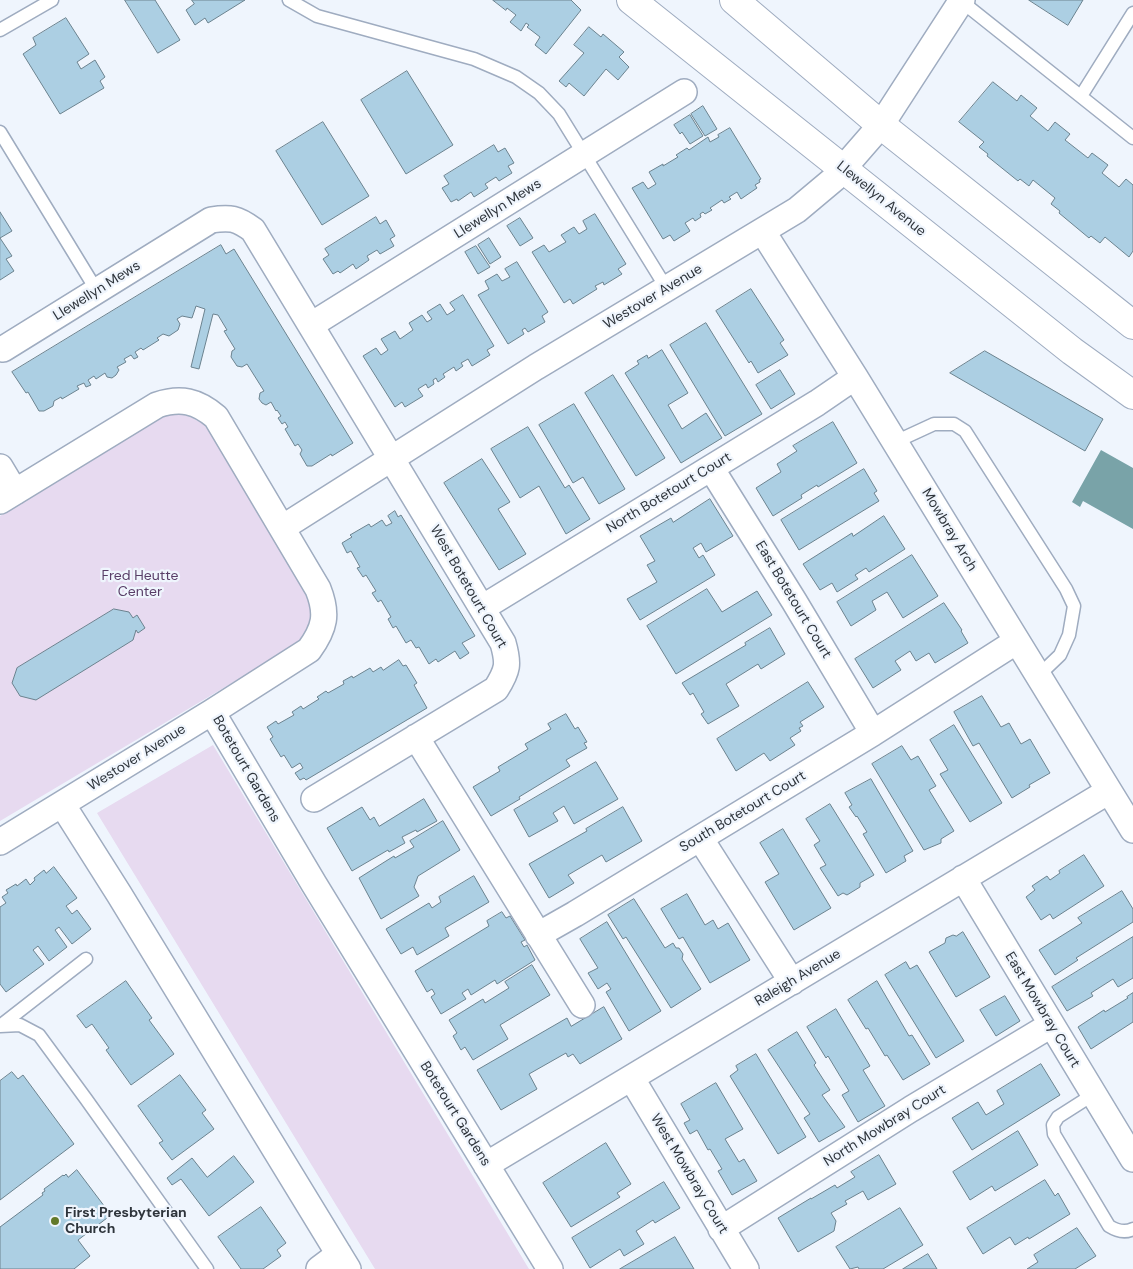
<!DOCTYPE html>
<style>
body{margin:0}
canvas{display:block;background:#eff5fd}
</style>
<canvas width="1133" height="1269"></canvas>
<script>
const ctx = document.querySelector('canvas').getContext('2d');
ctx.lineJoin = 'round';
function fill(path, color) { ctx.fillStyle = color; ctx.fill(path, 'evenodd'); }
function stroke(path, color, width, dash) { ctx.strokeStyle = color; ctx.lineWidth = width; ctx.lineCap = dash ? 'butt' : 'round'; ctx.setLineDash(dash || []); ctx.stroke(path); }
function drawText(font, color, halo, rows, align = 'center') {
  ctx.font = font + ' "DM Sans",sans-serif'; ctx.lineWidth = 4.5; ctx.setLineDash([]); ctx.textBaseline = 'middle'; ctx.strokeStyle = halo; ctx.fillStyle = color; for (const [text, x, y, turn = 0] of rows) {
    ctx.save(); ctx.translate(x, y); ctx.rotate((+turn || 0) * Math.PI / 180); ctx.textAlign = isNaN(turn) ? turn : align; if (halo) ctx.strokeText(text, 0, 0); ctx.fillText(text, 0, 0); ctx.restore();
  }
}
fill(new Path2D(`
 M178,413L193,418L208,427L316,610L304,640L0,821V516L162,416Z
 M213,745L529,1269H375L97,813Z`), '#e7daf0');
fill(new Path2D(`
 M1101,450L1133,468V529L1083,501L1080,507L1072,502Z`), '#79a3a8');
const building = new Path2D(`
 M125,0H155L180,40L158,53Z
 M192,0H245L208,23L205,18L195,25L186,10L194,4Z
 M493,0H571L581,10L546,54L535,45L540,37L527,27L529,25L526,23L521,31L510,22L516,15L507,8L506,10Z
 M1029,0H1083L1068,25Z
 M66,18L89,54L77,62L81,69L95,60L105,77L100,81L104,88L60,114L23,54L36,45L33,38Z
 M589,27L601,37L603,34L624,52L619,57L629,67L618,80L606,69L584,96L569,83L566,87L559,81L584,53L574,45Z
 M407,71L453,145L406,174L361,100Z
 M993,82L1017,101L1021,95L1037,108L1030,116L1048,131L1055,122L1070,134L1065,140L1088,158L1092,153L1108,165L1102,173L1119,187L1126,179L1133,185V251L1129,257L1105,237L1100,243L1091,236L1089,238L1059,213L1060,211L1051,204L1055,198L1033,180L1029,186L1020,179L1018,181L987,156L988,154L979,147L984,142L959,122Z
 M703,106L717,129L705,136L691,114Z
 M690,115L703,136L690,144L682,132L680,134L674,125Z
 M323,122L369,196L322,225L276,151Z
 M730,128L761,179L759,180L760,182L755,185L757,188L741,199L737,192L729,197L731,199L724,203L722,200L710,208L712,210L705,214L703,212L700,214L701,217L695,221L693,218L685,223L690,231L674,241L670,235L663,239L632,188L643,182L648,189L656,184L649,172L663,164V166L678,157L676,155L687,148L689,150L708,137L710,142L719,137L718,135Z
 M494,145L498,152L505,148L514,163L508,166L512,173L499,181L496,177L485,184L488,188L474,197L471,192L458,201L457,199L451,202L442,188L449,184L444,176Z
 M0,212L12,231L0,238L12,256L6,259L14,271L0,280Z
 M595,214L626,264L618,269L622,274L604,285L603,282L595,286L597,289L573,304L570,299L564,303L532,252L544,245L549,252L566,242L561,235L574,227L579,234L587,229L583,221Z
 M376,217L380,224L386,220L395,236L390,239L394,246L380,254L377,250L367,256L369,260L356,269L353,264L340,273L338,271L333,274L323,259L329,255L325,249Z
 M520,218L533,238L520,246L507,226Z
 M489,238L501,257L490,264L478,245Z
 M221,245L226,254L234,249L353,443L332,456L331,454L312,466H307L300,454L302,450L298,444L295,446L285,429L288,427L285,422L282,424L278,418L281,416L277,410L276,411L271,402L266,405L262,403L259,399L260,393L264,391L247,364L242,367L237,366L231,357L232,351L235,349L224,331L227,330L218,315L213,314L199,369L191,367L205,309L196,306L192,318L182,316L177,319L180,324L178,330L169,336L163,334L157,338L159,340L143,350L141,348L135,352L138,357L134,359L131,355L124,359L126,362L117,367L119,370L116,375L112,378L107,377L105,373L96,379L94,376L88,380L91,385L86,387L84,383L77,386L79,389L62,399L61,397L54,401L53,406L44,411H39L28,392L26,393L12,372Z
 M476,246L490,267L478,274L465,252Z
 M517,262L548,312L542,316L545,322L528,332L525,328L522,330L524,334L508,344L478,295L489,289L485,281L497,274L502,281L510,277L505,269Z
 M751,289L784,340L780,343L788,355L758,373L751,361L749,363L716,311Z
 M463,295L494,346L487,350L490,355L472,366L468,359L461,363L463,366L456,371L454,367L443,374L445,377L438,382L436,378L433,380L434,384L428,388L426,384L418,389L423,396L405,407L402,402L395,407L363,356L376,348L381,355L388,350L381,339L395,331L400,339L413,330L409,323L422,315L427,322L432,319L427,312L440,304L447,315L455,310L450,303Z
 M706,323L762,414L725,436L670,345Z
 M662,350L688,393L668,405L682,429L706,413L722,438L681,463L625,373L639,364L637,361L647,355L648,358Z
 M985,351L1103,419L1085,451L950,373Z
 M780,370L795,394L771,409L756,385Z
 M613,375L665,458L636,476L585,393Z
 M574,404L625,489L599,504L583,477L573,483L539,425Z
 M833,422L857,463L818,487L817,485L801,495L802,498L773,516L756,488L781,472L777,464L797,451L793,446Z
 M528,427L565,488L569,485L590,519L566,534L539,486L520,498L491,449Z
 M482,459L510,502L498,509L526,554L499,570L444,483Z
 M864,469L877,491L874,493L879,501L799,550L781,520Z
 M710,499L733,536L706,552L701,543L693,548L699,558L703,555L715,575L640,620L627,599L657,582L647,565L655,561L640,536L671,518L673,522Z
 M395,511L398,517L401,515L475,636L462,643L469,653L460,659L455,651L438,662L436,659L429,664L419,647L416,648L411,640L406,643L396,626L393,628L388,619L391,617L381,600L378,602L372,593L376,591L366,575L363,577L357,568L360,567L351,551L347,553L342,543L352,537L350,535L369,524L371,527L382,520L386,526L392,523L388,516Z
 M884,516L905,549L869,572L866,568L855,575L858,579L837,592L832,583L820,590L803,564L852,533L853,536Z
 M912,555L938,596L903,618L887,592L872,601L876,610L851,626L837,602Z
 M707,589L722,612L757,591L772,615L676,674L647,626Z
 M944,603L962,630L961,631L968,643L935,663L929,653L916,661L910,651L895,661L901,670L873,688L855,659Z
 M114,609L129,612L133,618L137,615L145,628L138,633L136,630L133,640L36,700L20,696L12,683L17,668Z
 M770,628L785,654L761,669L758,664L726,684L739,706L708,724L701,714L704,712L693,693L690,695L682,683L746,645L745,643Z
 M399,660L403,666L406,665L417,683L414,685L427,708L306,780L304,778L300,780L295,773L303,768L300,763L292,768L284,755L281,757L270,739L273,737L267,727L276,721L278,724L294,715L292,712L301,706L303,709L319,699L317,697L326,691L328,693L344,684L343,681L352,676L353,678L370,668L373,672L381,667L383,670Z
 M808,682L824,707L800,722L803,726L799,728L801,731L790,738L795,745L770,761L764,753L736,771L717,739Z
 M982,696L1001,727L1009,723L1021,744L1030,739L1050,773L1029,785L1030,787L1012,798L979,743L973,746L954,712Z
 M566,714L575,729L578,727L587,742L584,743L587,748L566,760L570,766L519,797L520,799L491,816L473,787L500,771L498,767L528,749L525,744L551,729L548,724Z
 M954,725L1002,803L970,822L940,774L948,770L930,740Z
 M902,746L911,760L918,756L936,786L929,790L954,831L941,839V843L924,850L872,764Z
 M596,762L618,799L574,824L564,806L553,813L558,821L529,837L514,810Z
 M871,779L913,851L904,856L906,861L886,873L863,834L867,832L857,816L856,817L849,807L852,805L845,793Z
 M424,799L437,821L417,832L416,830L402,837L405,843L389,852L388,850L352,871L327,828L362,807L370,820L374,817L379,826Z
 M830,804L874,875L860,883V887L847,895L843,893L838,896L820,868L826,865L814,845L820,841L806,819Z
 M623,807L642,841L606,862L602,855L568,875L574,883L549,898L529,864L587,831L586,829Z
 M443,821L460,850L418,876L414,887L419,896L381,919L359,878L394,856L395,858L414,847L410,841Z
 M783,829L831,908L794,930L765,882L779,874L760,843Z
 M1084,855L1104,886L1053,919L1050,914L1041,920L1026,897L1035,890L1032,886L1047,876L1050,880L1060,873L1059,871Z
 M54,867L77,898L66,906L72,914L77,910L91,929L72,944L59,927L55,930L67,947L49,961L38,946L33,950L44,964L6,992L0,984V907L6,903L2,897L8,893L6,890L16,884L17,886L26,879L30,885L35,880L34,878L44,870L46,873Z
 M474,876L489,902L445,928L449,936L417,955L413,947L401,954L386,929L429,903L432,908L441,902L439,897Z
 M1122,891L1133,909V922L1076,958L1078,960L1055,975L1039,950L1082,923L1078,918Z
 M687,894L705,925L713,920L718,929L728,923L750,960L710,983L683,937L679,939L661,909Z
 M634,899L665,948L673,943L676,948H679L683,954L682,959L701,989L671,1008L626,937L623,939L608,915Z
 M502,912L506,918L510,916L525,940L521,942L524,947L527,945L535,960L497,984L495,980L471,995L468,989L462,993L466,999L441,1014L431,997L435,994L432,989L427,992L415,971L489,926L487,921Z
 M607,922L661,1011L629,1031L606,992L611,989L607,983L598,989L588,973L598,968L580,939Z
 M963,932L990,977L956,997L929,952L945,943L946,938L953,935L956,936Z
 M1133,937V978L1118,987L1113,979L1091,993L1093,996L1067,1011L1052,987Z
 M906,962L910,969L917,965L964,1041L936,1058L885,975Z
 M532,965L550,995L500,1025L508,1039L473,1060L465,1047L461,1050L453,1036L457,1033L449,1020L483,999L485,1003L509,988L505,982Z
 M126,981L152,1018L149,1020L174,1054L131,1085L106,1050L109,1048L92,1024L86,1028L77,1016Z
 M877,981L909,1036L912,1035L930,1064L903,1080L887,1055L885,1056L868,1028L866,1029L848,1000Z
 M1133,993V1022L1091,1049L1078,1027L1104,1010L1105,1012L1128,998L1127,997Z
 M1005,996L1020,1021L996,1036L980,1010Z
 M604,1007L622,1039L580,1064L573,1054L568,1057L566,1053L529,1074L537,1089L501,1110L477,1070L567,1018L571,1026Z
 M836,1009L870,1066L863,1070L885,1106L858,1122L842,1095L849,1091L828,1056L826,1058L807,1027Z
 M797,1032L816,1063L814,1065L830,1090L822,1095L845,1127L819,1142L804,1118L810,1114L768,1050Z
 M756,1054L806,1137L778,1154L730,1076L738,1070L736,1066Z
 M1041,1064L1060,1095L972,1150L952,1118L978,1102L986,1115L1004,1104L997,1091Z
 M12,1072L18,1079L23,1075L74,1144L0,1200V1081Z
 M180,1075L206,1110L202,1113L214,1129L172,1160L159,1143L163,1141L138,1106Z
 M716,1083L743,1129L725,1139L739,1162L744,1159L757,1181L732,1195L718,1171L722,1169L710,1149L708,1150L697,1130L690,1134L684,1123L690,1120L681,1104Z
 M1018,1131L1038,1165L995,1191L992,1186L970,1200L953,1172Z
 M606,1143L631,1184L617,1193L620,1197L571,1227L543,1183Z
 M879,1155L896,1184L868,1200L863,1191L845,1201L847,1204L831,1213L836,1221L834,1231L798,1252L778,1218L811,1198V1199L835,1185L837,1188L855,1177L851,1172Z
 M234,1156L254,1182L209,1216L181,1179L172,1185L167,1178L192,1158L207,1177Z
 M77,1170L111,1215L78,1240L90,1256L74,1269H0V1227L43,1195L42,1193L45,1191L44,1189L63,1175L64,1176L66,1174L68,1177Z
 M1045,1180L1055,1196L1058,1193L1070,1214L1029,1239L1028,1237L1015,1245L1010,1237L983,1254L967,1228Z
 M664,1182L680,1208L655,1223L653,1220L636,1231L644,1244L624,1256L620,1249L590,1268L572,1238Z
 M261,1207L286,1243L277,1250L281,1256L263,1269H241L218,1237Z
 M900,1208L923,1245L883,1269H859L858,1267L850,1269L836,1247Z
 M1077,1228L1096,1256L1075,1269H1027L1038,1262L1034,1255Z
 M675,1237L694,1269H620Z
 M928,1254L937,1269H903Z`);
fill(building, '#accfe3');
stroke(building, '#6c838f', 1);
const lane = new Path2D(`
 M289,0L317,16L474,59L516,77L539,93L559,114L667,289
 M961,1L1133,138
 M0,30L52,0
 M1081,96L1133,13
 M0,132L97,291
 M895,442L934,424H954L965,431L1066,589L1074,606L1069,635L1060,655L1038,676
 M0,1026L20,1025L39,1035L86,1099L207,1269
 M0,1026L86,959
 M1094,1094L1058,1117L1053,1125L1054,1134L1109,1226C1117,1231 1125,1233 1133,1229`);
const street = new Path2D(`
 M763,232L855,377L1133,830
 M311,325L684,92
 M3,349L211,220C230,217 237,218 253,230L503,643C509,664 508,670 496,689L314,799
 M0,467L15,492
 M711,468L794,601L873,733
 M0,501L157,405C181,397 197,401 216,417L318,589C328,614 325,628 309,650L212,712L0,842
 M282,528L536,367L797,210L834,179L881,125L962,0
 M482,608L817,403L855,377
 M212,712L314,884L550,1269
 M416,737L582,1005
 M62,804L119,894L348,1269
 M700,838L792,982
 M963,878L1133,1159
 M538,935L575,914L873,733L1017,641
 M632,1079L746,1269
 M486,1165L1109,791
 M721,1229L911,1109L1051,1025
 M319,1269L339,1254`);
const secondary = new Path2D(`
 M631,0L1072,351L1133,395
 M734,0L881,125L1133,325`);
stroke(lane, '#9facc0', 15);
stroke(street, '#9facc0', 28);
stroke(secondary, '#9facc0', 30);
stroke(lane, '#fff', 12);
stroke(street, '#fff', 25);
stroke(secondary, '#fff', 28);
for (const [x, y, r, color] of [
 [55,1221,5,"#63792a"]
]) { const dot = new Path2D(); dot.arc(x, y, r, 0, 2 * Math.PI); ctx.fillStyle = color; ctx.fill(dot); stroke(dot, '#eff5fd', 2); }
drawText('14px', '#2e343b', '#eff5fd', [
 ["Llewellyn Avenue",881,199,39],
 ["Llewellyn Mews",498,209,-32],
 ["Llewellyn Mews",97,291,-32],
 ["Westover Avenue",653,297,-31],
 ["North Botetourt Court",669,493,-31],
 ["Mowbray Arch",949,530,59],
 ["West Botetourt Court",468,587,60],
 ["East Botetourt Court",793,600,59],
 ["Westover Avenue",137,758,-32],
 ["Botetourt Gardens",246,769,60],
 ["South Botetourt Court",743,812,-31],
 ["Raleigh Avenue",798,978,-31],
 ["East Mowbray Court",1042,1010,59],
 ["Botetourt Gardens",455,1114,58],
 ["North Mowbray Court",885,1126,-32],
 ["West Mowbray Court",689,1174,59]
]);
drawText('14px', '#583d67', '#eff5fd', [
 ["Fred Heutte",140,576],
 ["Center",140,592]
]);
drawText('bold 14px', '#2e343b', '#eff5fd', [
 ["First Presbyterian",65,1213],
 ["Church",65,1229]
], 'left');
</script>
